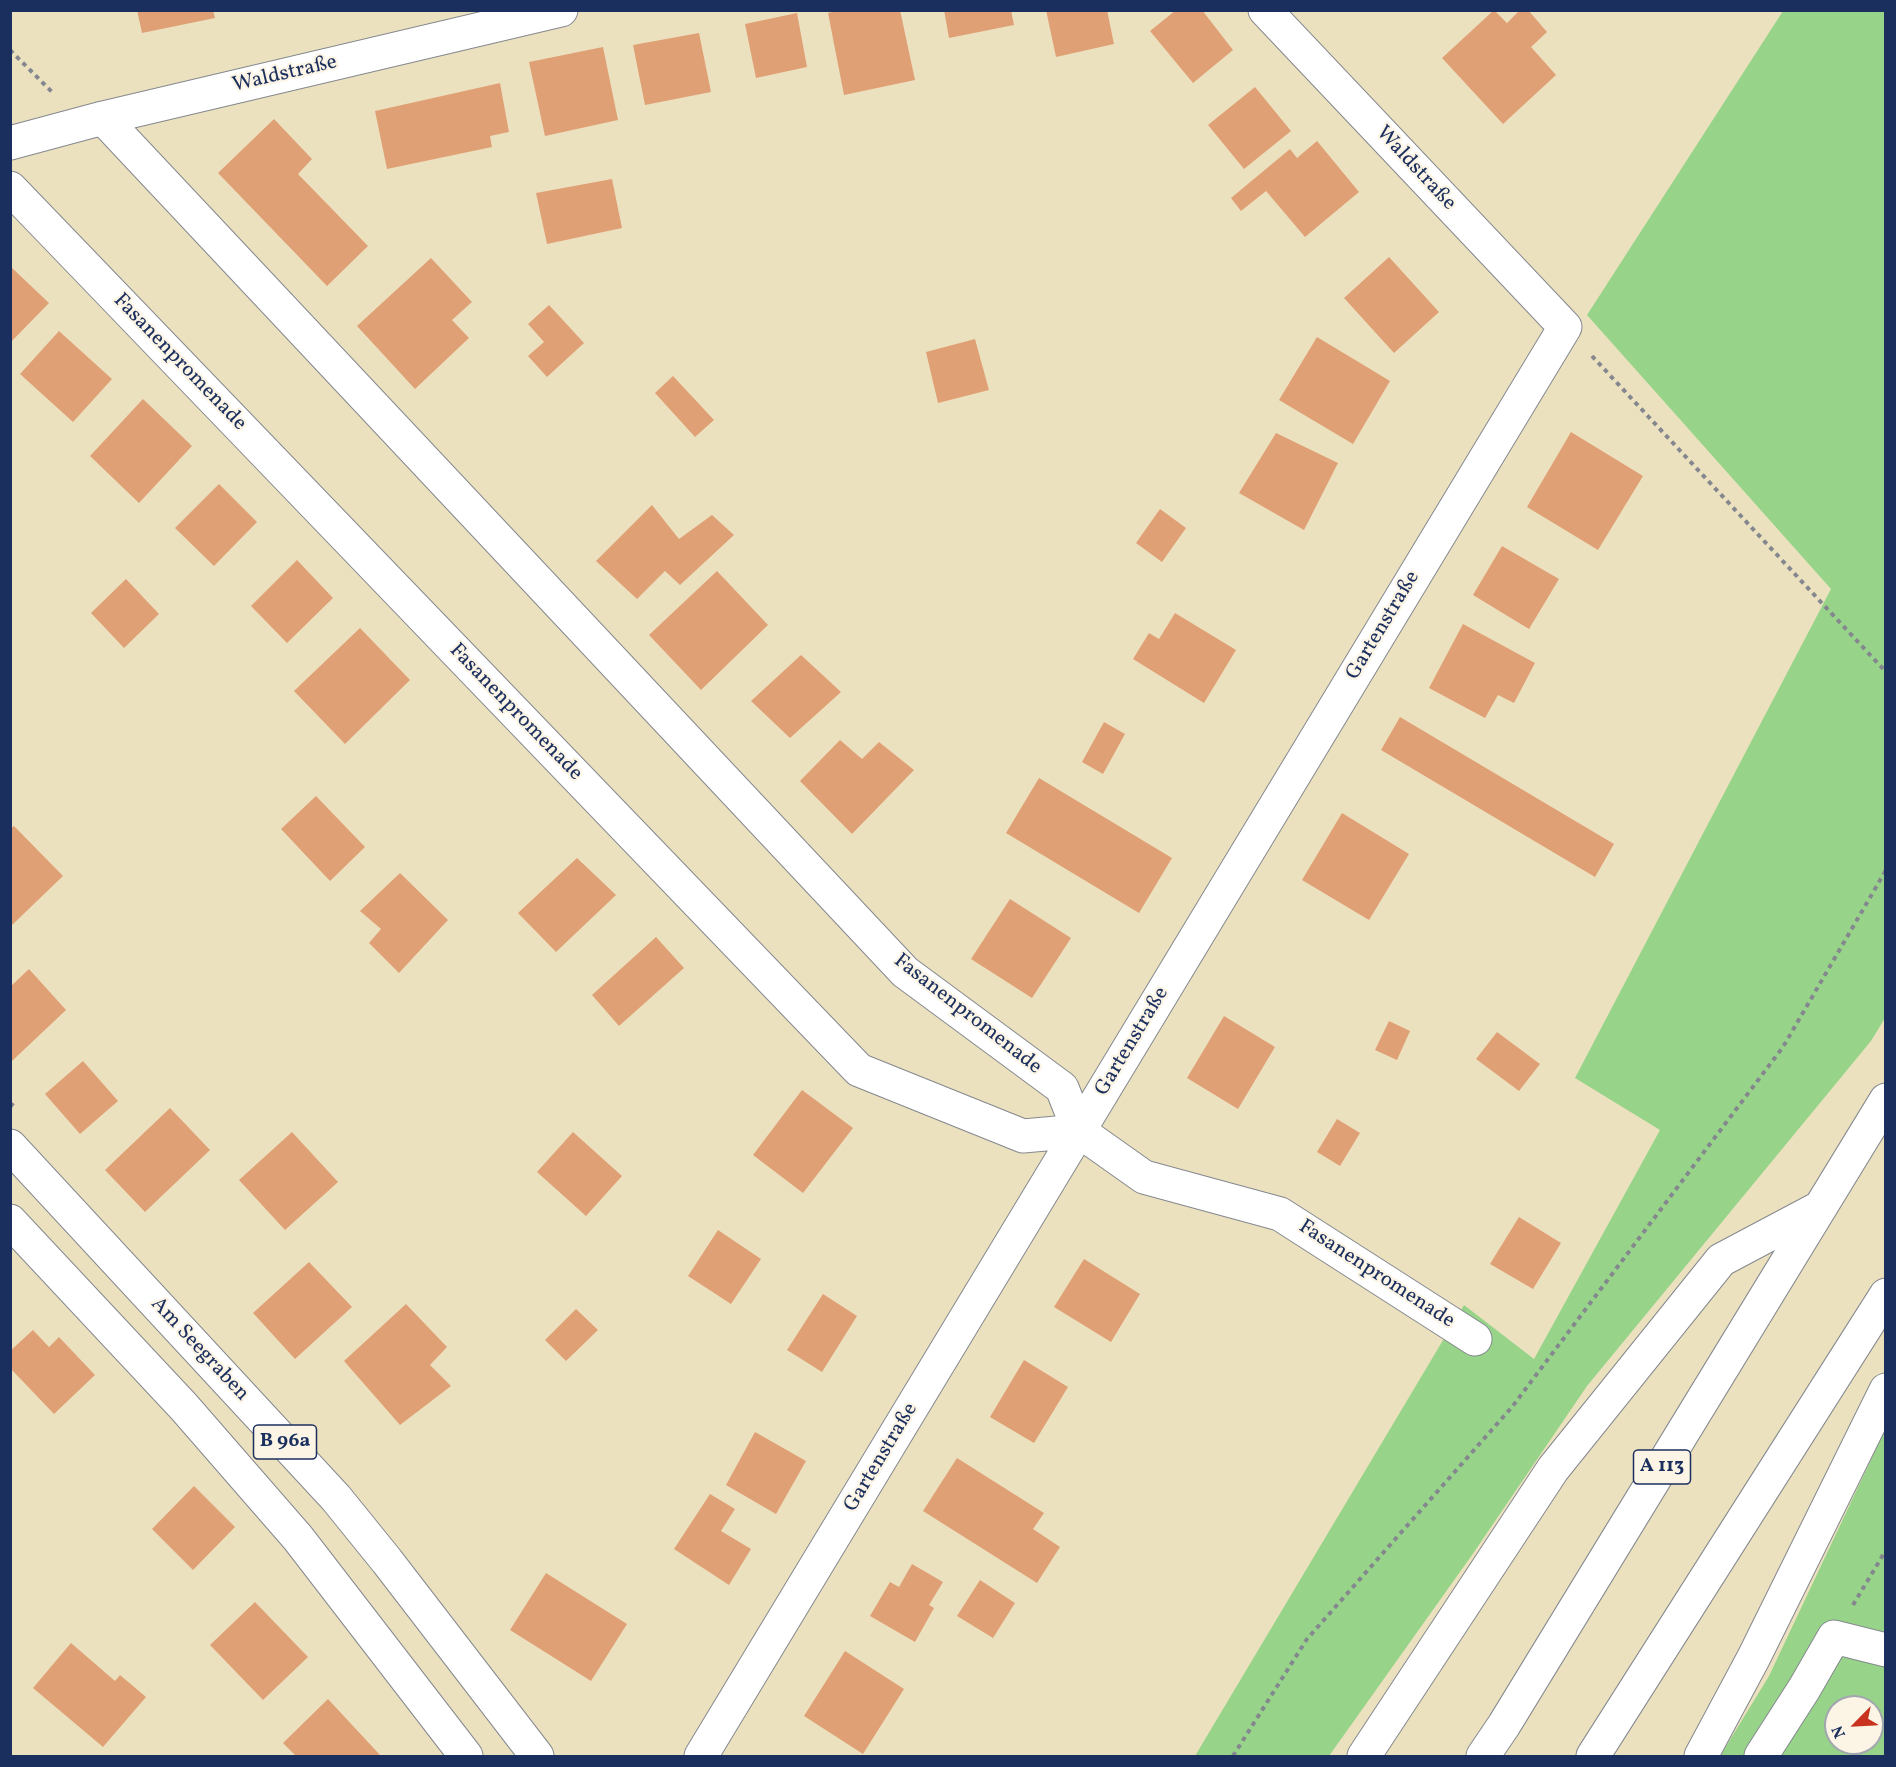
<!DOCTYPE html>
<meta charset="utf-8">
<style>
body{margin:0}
#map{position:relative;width:1896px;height:1767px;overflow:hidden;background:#ece1bf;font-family:Vollkorn,serif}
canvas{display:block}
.frame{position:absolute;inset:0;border:12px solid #1b2f5e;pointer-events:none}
.north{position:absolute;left:1824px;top:1695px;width:60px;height:60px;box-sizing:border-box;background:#fcf5e5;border:2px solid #a2a6af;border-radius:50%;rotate:246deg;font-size:16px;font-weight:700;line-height:24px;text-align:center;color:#1b2f5e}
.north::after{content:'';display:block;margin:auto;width:21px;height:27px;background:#c8321e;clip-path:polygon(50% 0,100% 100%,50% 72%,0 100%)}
</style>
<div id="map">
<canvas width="1896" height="1767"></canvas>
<div class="frame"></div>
<div class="north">N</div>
</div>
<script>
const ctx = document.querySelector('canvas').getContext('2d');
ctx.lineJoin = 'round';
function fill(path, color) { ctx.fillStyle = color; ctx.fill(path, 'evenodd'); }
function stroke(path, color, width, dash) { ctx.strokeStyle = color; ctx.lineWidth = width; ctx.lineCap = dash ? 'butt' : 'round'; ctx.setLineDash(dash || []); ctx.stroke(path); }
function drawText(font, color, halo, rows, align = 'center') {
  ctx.font = font + ' Vollkorn,serif'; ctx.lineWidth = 4.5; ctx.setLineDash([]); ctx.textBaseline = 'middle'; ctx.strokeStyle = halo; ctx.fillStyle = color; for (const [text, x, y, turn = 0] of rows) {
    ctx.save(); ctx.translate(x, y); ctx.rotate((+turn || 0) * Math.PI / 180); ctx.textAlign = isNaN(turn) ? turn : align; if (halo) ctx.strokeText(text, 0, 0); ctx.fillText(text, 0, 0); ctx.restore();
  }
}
fill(new Path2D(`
 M1783,11H1885V1018L1871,1041L1587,1386L1472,1555L1329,1756H1195L1464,1305L1534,1359L1660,1130L1575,1078L1831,589L1587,315Z
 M1885,1430V1756H1720L1769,1676ZM1836,1707H1872V1743H1836Z`), '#97d489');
fill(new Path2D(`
 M137,10H213L215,18L142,33Z
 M841,10H900L915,80L844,95L828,13Z
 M944,10H1011L1014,25L949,38Z
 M1046,10H1107L1114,44L1056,57Z
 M1176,10H1202L1233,50L1193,83L1150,31Z
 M1494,10L1507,23L1520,10H1528L1547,32L1531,47L1556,75L1503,124L1442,58Z
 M797,13L807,67L756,78L745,24Z
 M699,33L711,92L645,105L633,45Z
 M603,47L618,120L545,136L529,62Z
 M500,83L509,132L490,136L492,147L387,169L375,111Z
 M1255,87L1291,131L1244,169L1208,125Z
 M274,119L312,159L298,174L368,246L327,286L218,173Z
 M1317,141L1359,192L1305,237L1266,191L1241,211L1231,198L1290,149L1297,158Z
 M612,179L622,228L547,244L536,193Z
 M1389,257L1439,312L1394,353L1344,298Z
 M431,258L472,302L452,320L469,338L415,389L357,326Z
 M10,266L49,303L10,343Z
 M549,305L584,343L547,377L528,356L544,342L528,324Z
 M59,331L112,379L73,422L20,374Z
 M1317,337L1390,381L1353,444L1279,400Z
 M975,339L989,390L938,403L926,352Z
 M673,376L714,420L695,437L655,393Z
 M143,399L192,446L139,503L90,456Z
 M1571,432L1643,476L1598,550L1527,507Z
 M1276,433L1338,463L1304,530L1239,493Z
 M219,484L257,522L214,566L175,528Z
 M652,505L679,539L712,515L734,535L680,585L665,571L637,599L596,561Z
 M1160,509L1186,528L1162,562L1136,543Z
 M1502,546L1559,579L1529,629L1473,595Z
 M297,560L333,598L287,643L251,606Z
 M717,571L768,625L701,690L649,635Z
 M126,579L159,614L124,648L91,613Z
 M1175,613L1236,650L1204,703L1133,659L1149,633L1159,639Z
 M1463,624L1535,663L1514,703L1498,695L1485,718L1429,688Z
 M360,628L410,680L345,744L294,691Z
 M801,655L841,692L790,738L751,701Z
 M1400,717L1614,844L1595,877L1381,750Z
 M1104,722L1125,734L1103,774L1082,762Z
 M840,740L862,759L879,742L914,770L852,834L800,781Z
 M1039,778L1172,858L1139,913L1006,833Z
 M316,796L365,847L330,881L281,829Z
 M1342,813L1409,854L1369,920L1302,880Z
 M14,826L63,876L10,927V829Z
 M577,858L616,895L556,952L518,913Z
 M400,873L448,920L399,973L369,943L381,929L360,911Z
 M1010,899L1071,938L1032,998L971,959Z
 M656,937L684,968L619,1026L592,995Z
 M29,969L66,1010L12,1061L10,1060V987Z
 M1224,1016L1275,1047L1238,1109L1187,1078Z
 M1389,1021L1410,1031L1397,1060L1375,1050Z
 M1497,1032L1540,1064L1519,1091L1476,1059Z
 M83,1061L118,1101L80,1134L45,1094Z
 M802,1090L853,1128L803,1193L753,1155Z
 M170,1108L210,1150L145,1212L105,1170Z
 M1337,1119L1360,1133L1340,1166L1317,1152Z
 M292,1132L338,1182L285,1230L239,1180Z
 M573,1132L622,1176L586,1216L537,1172Z
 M1519,1217L1561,1243L1533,1289L1490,1264Z
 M718,1230L761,1259L731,1304L688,1276Z
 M1084,1259L1140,1294L1111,1342L1054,1307Z
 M309,1262L352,1307L295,1359L253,1313Z
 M823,1294L857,1316L822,1372L787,1350Z
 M406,1304L447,1347L430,1365L451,1386L400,1425L344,1361Z
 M576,1309L598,1330L566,1361L545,1340Z
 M33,1330L49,1347L59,1337L95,1375L54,1414L10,1368V1351Z
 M1024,1360L1068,1387L1034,1443L990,1417Z
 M755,1432L806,1461L776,1514L726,1485Z
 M957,1458L1044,1513L1033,1529L1060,1547L1037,1583L923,1511Z
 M194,1486L235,1527L193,1570L152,1529Z
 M710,1494L735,1509L721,1531L751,1549L729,1585L674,1549Z
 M912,1564L943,1582L929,1605L934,1608L915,1642L870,1616L890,1582L899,1587Z
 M546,1573L627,1624L591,1681L510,1630Z
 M980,1580L1015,1603L993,1638L957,1616Z
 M255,1602L308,1657L263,1700L210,1645Z
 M71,1643L115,1681L120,1675L146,1697L103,1747L33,1688Z
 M845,1651L904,1689L863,1754L804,1716Z
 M328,1699L380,1755L379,1756H296L283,1743Z`), '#e0a075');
const minor = new Path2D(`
 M103,118L905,972L1062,1088L1079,1131L1144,1177L1280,1214L1475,1339
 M10,143L103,118L561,10
 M10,188L859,1070L1023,1136L1079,1131
 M701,1756L1565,327L1265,10
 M1761,1756L1804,1689L1834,1637L1886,1650`);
const major = new Path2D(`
 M10,1146L336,1498L387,1561L537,1756
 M10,1221L184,1407L298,1538L466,1756`);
const highway = new Path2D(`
 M1364,1756L1553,1469L1721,1260L1819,1208
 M1483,1756L1504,1725L1886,1100
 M1593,1756L1886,1295
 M1701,1756L1754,1657L1886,1390`);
stroke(minor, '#84888e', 35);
stroke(major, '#84888e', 35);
stroke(highway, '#84888e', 35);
stroke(new Path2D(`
 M10,50L53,93
 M1592,356L1886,672
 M10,1103L16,1108
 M1853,1605L1886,1550
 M1233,1756L1307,1639L1512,1407L1783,1047L1886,870`), '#84888e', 4, [4.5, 4.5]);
stroke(minor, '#fff', 33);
stroke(major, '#fff', 33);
stroke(highway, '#fff', 33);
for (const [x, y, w] of [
 [285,1442,63],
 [1662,1467,57]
]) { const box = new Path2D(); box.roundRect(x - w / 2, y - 17, w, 34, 4.5); ctx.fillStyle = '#fcf5e5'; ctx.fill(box); stroke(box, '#1b2f5e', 1.5); }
drawText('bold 20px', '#1b2f5e', null, [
 ["B 96a",285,1442],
 ["A 113",1662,1467]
]);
drawText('21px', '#1b2f5e', '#fcf5e5', [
 ["Waldstraße",285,75,-13],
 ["Waldstraße",1415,169,47],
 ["Fasanenpromenade",179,363,46],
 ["Gartenstraße",1384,626,-59],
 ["Fasanenpromenade",515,713,46],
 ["Fasanenpromenade",967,1015,38],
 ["Gartenstraße",1133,1042,-59],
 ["Fasanenpromenade",1376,1275,33],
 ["Am Seegraben",199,1350,47],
 ["Gartenstraße",882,1458,-59]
]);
</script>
